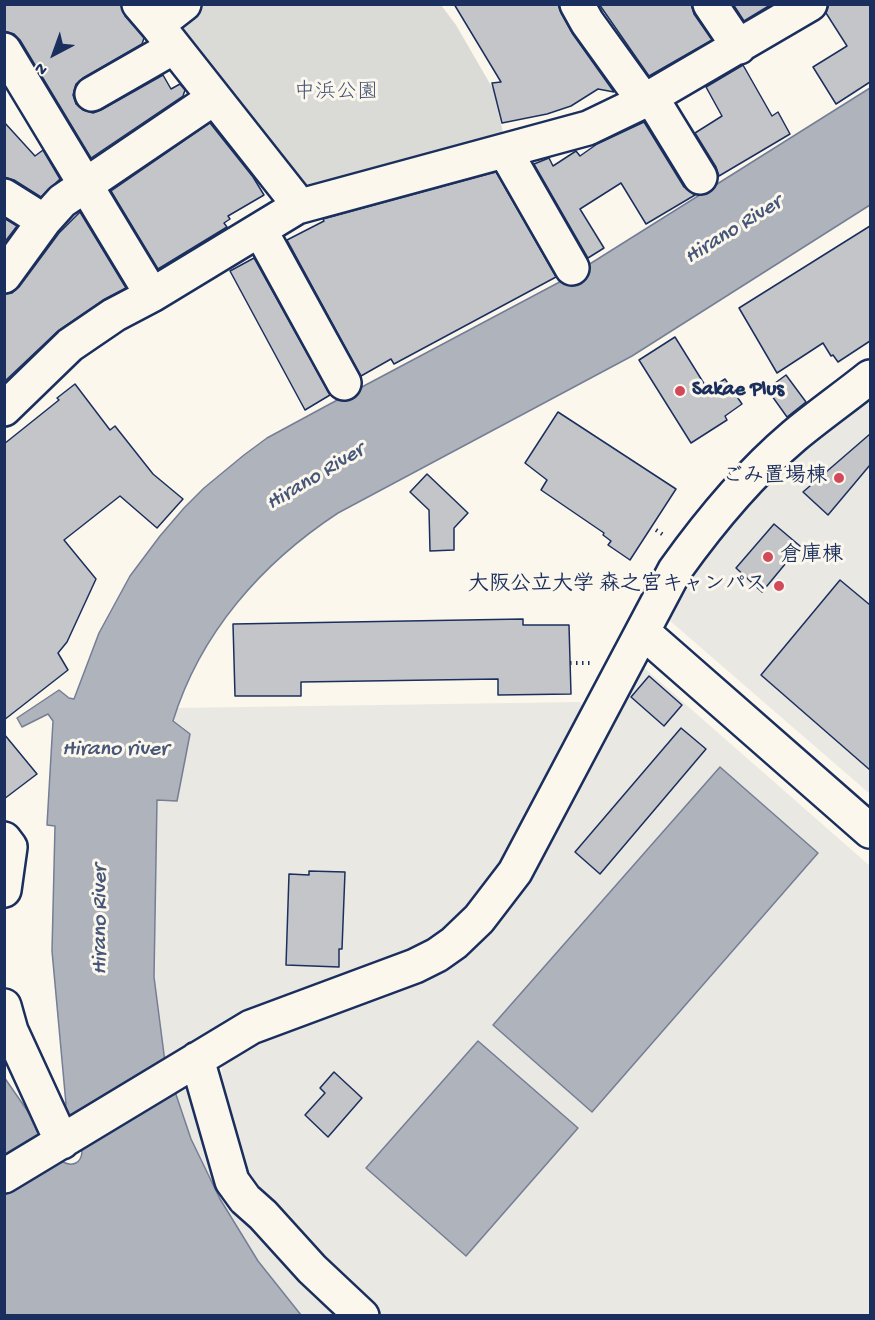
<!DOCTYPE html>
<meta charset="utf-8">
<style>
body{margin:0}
#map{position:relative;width:875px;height:1320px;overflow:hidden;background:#fbf7ec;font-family:"Gochi Hand",sans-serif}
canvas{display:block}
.frame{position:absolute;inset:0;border:6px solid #1b2f5e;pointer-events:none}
.north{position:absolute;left:24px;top:24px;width:60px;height:60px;-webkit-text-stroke:4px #fbf7ec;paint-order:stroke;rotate:221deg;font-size:16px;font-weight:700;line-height:24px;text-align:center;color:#1b2f5e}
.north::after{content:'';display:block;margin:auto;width:21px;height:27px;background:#1b2f5e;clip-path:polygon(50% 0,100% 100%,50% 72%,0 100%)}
</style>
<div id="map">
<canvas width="875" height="1320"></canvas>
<div class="frame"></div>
<div class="north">N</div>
</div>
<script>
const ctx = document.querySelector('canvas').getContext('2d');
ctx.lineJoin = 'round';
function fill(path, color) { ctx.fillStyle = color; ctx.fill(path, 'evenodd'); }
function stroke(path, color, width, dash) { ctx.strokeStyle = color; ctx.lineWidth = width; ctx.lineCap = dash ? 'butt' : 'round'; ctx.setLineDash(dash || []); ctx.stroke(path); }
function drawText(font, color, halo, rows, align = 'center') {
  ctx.font = font + ' "Gochi Hand","Klee One",sans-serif'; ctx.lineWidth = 6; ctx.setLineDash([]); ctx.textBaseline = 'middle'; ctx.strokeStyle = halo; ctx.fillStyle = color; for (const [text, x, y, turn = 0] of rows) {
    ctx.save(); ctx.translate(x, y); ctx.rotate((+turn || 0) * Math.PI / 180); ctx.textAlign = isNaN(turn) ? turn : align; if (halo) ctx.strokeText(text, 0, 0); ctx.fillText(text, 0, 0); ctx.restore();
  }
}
fill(new Path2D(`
 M870,397V794L669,620L708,552L766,483Z
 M642,666L870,866V1315H301L258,1261L220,1199L191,1139L174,1090L185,1086L197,1095L219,1090L223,1061L257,1039L415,982L459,960L493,926Z
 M580,702L585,711L502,866L463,915L442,936L165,1062L154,977L157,800L177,708Z`), '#eae8e2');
fill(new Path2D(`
 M199,5H441L456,25L493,89L505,142L302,195L171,25Z`), '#dadad7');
const water = new Path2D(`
 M870,88V205L632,356L338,513C262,563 200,633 173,721L190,734L177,801L157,800L154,977L165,1062L191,1139L220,1199L258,1261L301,1315H5L4,1077L63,1162C73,1167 81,1163 82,1152L61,1119L66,1104L52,951L55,826L47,825L53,721L48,714L22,727L17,718L59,690L69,698L74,699L99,633L130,576L160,536L184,508L204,488L244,455L267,438L328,405L569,277Z
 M720,767L818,853L592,1112L493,1025Z
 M478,1041L578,1128L466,1256L366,1168Z`);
fill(water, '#afb3bb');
stroke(water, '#747e96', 1.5);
const building = new Path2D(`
 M4,4H121L125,16L144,38L142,44L83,78L76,84L73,95L76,104L83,110L93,113L101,110L163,75L171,89L180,84L185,90L183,96L91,158L20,40L14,34L4,31Z
 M454,4H558L561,13L572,33L614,92L598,89L571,106L547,114L502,123L492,83L501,82Z
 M599,4H691L694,14L712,40L649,76Z
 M733,4H772L744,21Z
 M829,4H870V82L836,104L813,67L847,46L826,13Z
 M743,65L772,116L778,112L790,134L719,176L716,167L695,133L722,116L706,87Z
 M4,122L35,156L43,150L60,179L41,197L14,180L4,177Z
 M644,122L684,187L695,195L646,224L621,183L580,209L604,248L588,258L534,164L549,158L553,166L576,151L580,156L597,144Z
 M210,123L253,177L264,195L228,216L230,219L224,223L227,227L158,269L111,191Z
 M496,172L556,277L394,364L391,359L361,376L287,240L324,221L323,219Z
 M80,212L126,288L103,300L59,330L4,382V294L12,293L19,287L59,233Z
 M4,218L17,226L4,243Z
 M870,226V341L838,362L833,355L831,356L823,343L777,373L739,308Z
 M254,258L330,395L305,410L230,271Z
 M675,337L708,390L725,379L742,404L725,416L727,420L691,443L639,360Z
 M786,375L806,402L787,417L767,389Z
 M75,384L110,430L115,426L153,474L183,499L157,528L120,496L64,540L96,579L67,642L58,653L68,670L4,720V444L59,400L57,398Z
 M558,412L676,489L630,560L608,545L611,541L603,535L604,533L541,490L547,480L525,463Z
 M870,434V465L828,515L803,492Z
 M427,474L468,513L454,528V550L430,551L429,510L410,492Z
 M774,524L800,546L762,592L736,568Z
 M840,580L870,605V770L761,675Z
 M523,619V625H569L571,694L498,695V679L301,682V696H235L233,624Z
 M649,676L682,705L664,726L631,697Z
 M681,728L706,749L600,874L575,852Z
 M4,734L37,774L4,799Z
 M309,871L345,872L342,949H339V967L286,965L289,874L309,875Z
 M334,1072L362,1098L328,1137L305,1115L325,1093L320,1088Z`);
fill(building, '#c3c5c9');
stroke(building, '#1b2f5e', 1.5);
const minor = new Path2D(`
 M139,4L157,25L292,196L297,207
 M577,4L587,22L644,101
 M710,4L739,47
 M157,25L184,4
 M4,50L152,295
 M92,94L174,47
 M651,97L700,177
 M505,151L572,268
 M4,196L44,221
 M260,230L344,383
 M4,276L44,221L62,201L214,98
 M4,409L70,345L114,315L152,295L297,207L588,128L644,101L810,4
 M643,632L870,831
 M4,839L10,847L4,890
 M4,1006L11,1031L62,1142
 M197,1059L232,1181L245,1199L263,1215L312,1269L362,1316
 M4,1176L251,1027L415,966L437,955L454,943L479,919L515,872L675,570C710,521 748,475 794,436C818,416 845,397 870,377`);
stroke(minor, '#1b2f5e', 38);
stroke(new Path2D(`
 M656,530L665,536
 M570,663H590`), '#1b2f5e', 4, [1.5, 4.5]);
stroke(minor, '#fbf7ec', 33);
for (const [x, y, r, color] of [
 [680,391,6,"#d1495b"],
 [839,478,6,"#d1495b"],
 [768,557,6,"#d1495b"],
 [779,586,6,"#d1495b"]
]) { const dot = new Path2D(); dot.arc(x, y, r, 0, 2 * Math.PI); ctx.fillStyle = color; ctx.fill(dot); stroke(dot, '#fbf7ec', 2); }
drawText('21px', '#415176', '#fbf7ec', [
 ["中浜公園",336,94]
]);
drawText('bold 21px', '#1b2f5e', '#fbf7ec', [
 ["Sakae Plus",692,391],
 ["ごみ置場棟",827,478,"right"],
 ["倉庫棟",780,557],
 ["大阪公立大学 森之宮キャンパス",767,586,"right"]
], 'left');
drawText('italic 22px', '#47577a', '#fbf7ec', [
 ["Hirano River",734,231,-32],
 ["Hirano River",316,478,-31],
 ["Hirano river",115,751],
 ["Hirano River",102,920,-90]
]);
</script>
